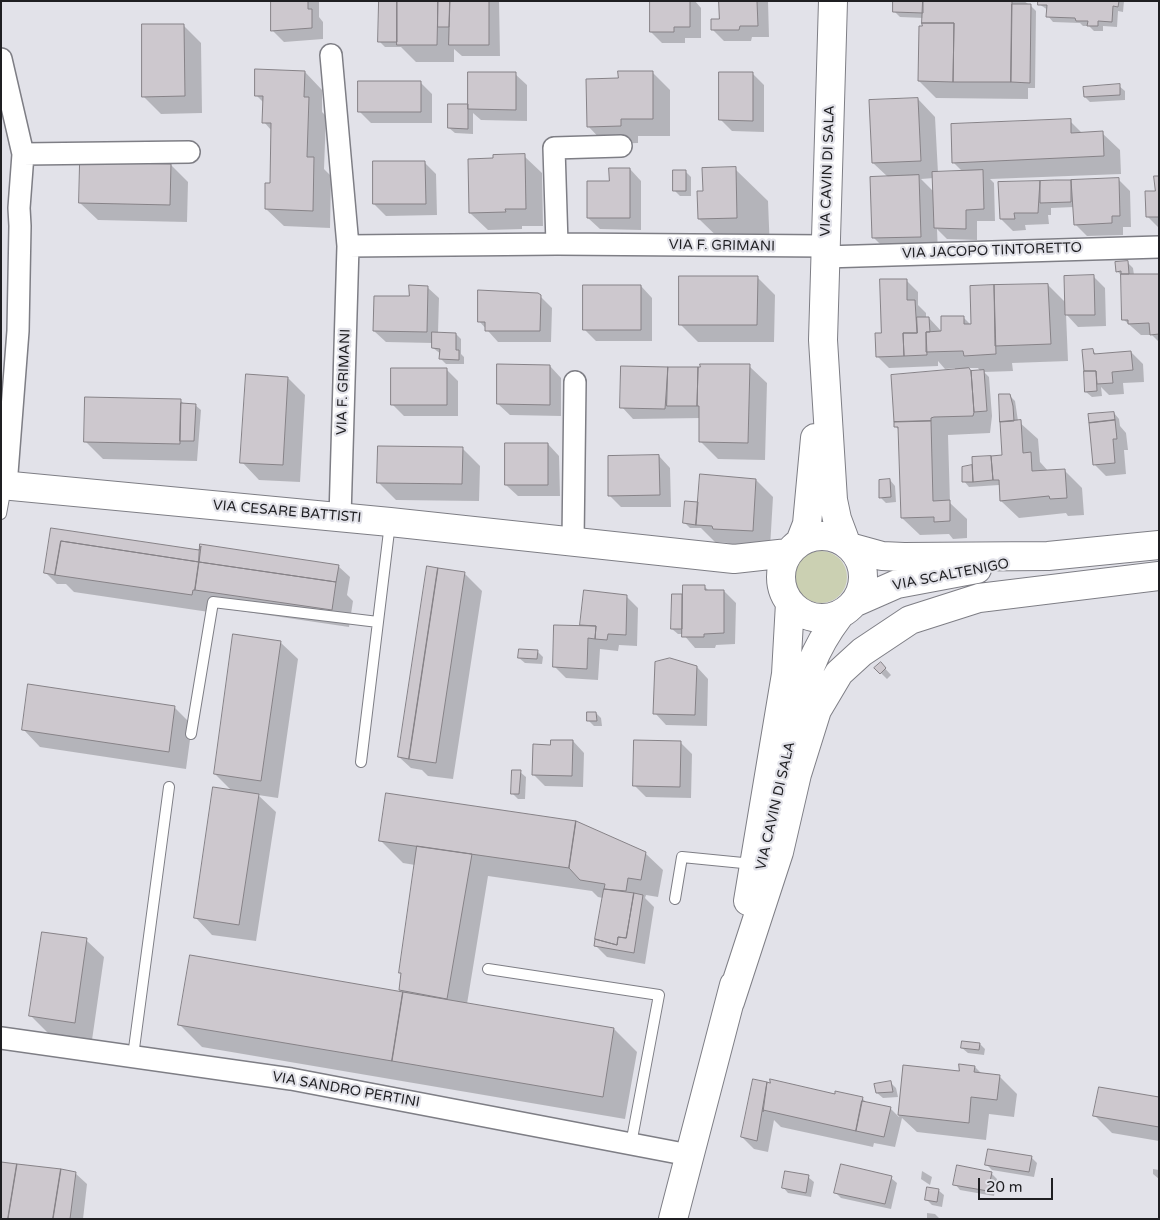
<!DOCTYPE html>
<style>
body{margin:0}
#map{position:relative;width:1160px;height:1220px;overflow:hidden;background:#e2e2e9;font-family:"Varela Round",sans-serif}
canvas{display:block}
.frame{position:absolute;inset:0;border:2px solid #1f1f22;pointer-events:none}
.scale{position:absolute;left:978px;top:1178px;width:75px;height:22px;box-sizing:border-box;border:2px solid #1f1f22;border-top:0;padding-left:6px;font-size:15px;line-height:18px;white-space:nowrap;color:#1f1f22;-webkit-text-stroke:4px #e2e2e9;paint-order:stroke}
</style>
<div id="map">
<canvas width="1160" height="1220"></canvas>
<div class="frame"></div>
<div class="scale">20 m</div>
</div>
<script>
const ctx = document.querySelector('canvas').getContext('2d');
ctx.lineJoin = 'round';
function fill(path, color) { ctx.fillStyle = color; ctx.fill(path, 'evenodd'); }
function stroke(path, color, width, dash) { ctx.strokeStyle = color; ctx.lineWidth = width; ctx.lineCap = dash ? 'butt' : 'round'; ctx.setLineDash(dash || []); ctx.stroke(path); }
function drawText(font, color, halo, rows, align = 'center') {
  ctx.font = font + ' "Varela Round",sans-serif'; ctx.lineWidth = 4.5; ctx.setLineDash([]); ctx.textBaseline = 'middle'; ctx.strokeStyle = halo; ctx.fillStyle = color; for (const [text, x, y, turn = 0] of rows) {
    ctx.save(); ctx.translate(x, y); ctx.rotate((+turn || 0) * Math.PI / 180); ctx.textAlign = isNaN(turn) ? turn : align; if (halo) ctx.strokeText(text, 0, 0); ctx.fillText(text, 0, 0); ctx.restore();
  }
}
fill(new Path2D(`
 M795 577a26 26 0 1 1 52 0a26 26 0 1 1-52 0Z`), '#cbd0b2');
fill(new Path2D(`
 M272,1H319V17L323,22V39L284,42L272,30Z
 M380,1H499L500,56H462L454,49V62H416L401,47H385L380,42Z
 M651,1H695L701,8V38H685V43H662L651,32Z
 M720,1H768L769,37H752L751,41H724L713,30L720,21Z
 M894,1H1024L1031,6L1036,11L1035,88H1028V99L936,98L919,81L924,18L900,17L894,11Z
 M1040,1H1124L1123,12L1118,11L1117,27L1103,26V31H1094L1089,26H1083L1080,23L1053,22L1048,16V10L1039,4Z
 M183,25L201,43L202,113L161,114L143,96Z
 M305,72L322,90V112L326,116L324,169L331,176L330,228L284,226L266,209L271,184L272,131L264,122V103L256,95Z
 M652,72L670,90V136H638V143L605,144L588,126Z
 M752,73L764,85V132L732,131L721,120Z
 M515,74L527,85V121L481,120L473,113V134L455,133L449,128L469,106Z
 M421,83L432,94V123H371L359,111Z
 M1119,86L1125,91V100L1090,102L1085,97Z
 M918,99L935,117L938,173L963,172L953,162L1070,121L1083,134L1102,133L1120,150L1121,174L990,179L994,183L995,221H977V240L947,239L937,229L938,254L891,255L874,238L888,177L873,163ZM934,178V192L921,179Z
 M524,156L542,173L543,226H522V229L488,230L470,213L494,159Z
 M425,163L436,174L437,215L386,216L374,204Z
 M171,165L188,182L187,222L98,220L80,203Z
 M630,169L641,181V230L600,229L588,218L611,182Z
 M735,169L768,201L770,251H732L699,219L704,192Z
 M685,171L691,177V196H680L675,191Z
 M1159,177V228L1147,216Z
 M1119,180L1130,191L1131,227H1123V235L1087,236L1075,224L1074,207L1051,208V215H1048L1049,224L1025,225L1026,230L1013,231L1001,219L999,183Z
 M1128,263L1133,268L1134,275H1159V342L1152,335H1141L1124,320L1122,276L1117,271Z
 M1093,276L1105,288L1106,326L1078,327L1066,314L1068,361L1012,363L1013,371L984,372L989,377L992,416L990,433L948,435L950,503L967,519V538L953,539L949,534L920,535L902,518L900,431L895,426L955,371V368L945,369L938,361V366L889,368L877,356L882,334L906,280L918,292V305L926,313V318H929L942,332L963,317L971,325L1048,285L1066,303ZM967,368H978L981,372H972Z
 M757,277L775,295L774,342H698L680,324Z
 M641,286L652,298V341H596L584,329Z
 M427,287L439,298L438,333L456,334L461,339V354L464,357V364H446L441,359V354L433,348V343L386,342L374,331L410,298Z
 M511,291L514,294L540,296L552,308L551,342H498L479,321V292Z
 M1093,351L1097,355L1131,352L1143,364L1144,382L1123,383L1124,394L1109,395L1101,387L1102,396L1092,397L1086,392Z
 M550,366L561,378V416L510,415L498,404Z
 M749,366L767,383L765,460L718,459L700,441L701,418L633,419L622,407V367L698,369Z
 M446,369L458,381V416H404L392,404Z
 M288,378L305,395L300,482L259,480L242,462Z
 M1009,395L1015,401L1018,421L1038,439L1040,462L1049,472L1065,471L1082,488L1084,515L1068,516L1066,513L1019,518L1001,501L999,485L969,487L964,481L963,468L1004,457Z
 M180,400L185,405H195L201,410L197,461L103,459L85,441Z
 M1114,413L1119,419L1120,426L1126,433L1128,450H1124L1126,474L1106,476L1094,464Z
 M548,444L559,456L560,496H518L506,485Z
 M462,448L480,466L479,501L396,500L378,482Z
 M659,456L670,468L671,507H621L610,496Z
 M756,480L773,497L770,548L731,546L728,543L715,542L701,528H690L685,523L699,504Z
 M890,480L895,486L896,502L886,503L881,498Z
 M200,552L338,566L350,577L347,595L353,601L349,627L213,607L209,612L74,592L66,584H57L46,573Z
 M464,573L482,591L453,779L428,776L422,770L411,768L399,757Z
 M705,587L709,591H724L736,603L735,644L716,645L715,648H695L683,634H678L672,629L681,596L684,598Z
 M585,592L626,596L638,608L637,646L619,645L618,651L600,649L598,680L566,678L554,666L581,628Z
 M280,642L298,659L278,798L258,795L276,812L256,941L212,935L195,917L232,791L215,774Z
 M537,651L543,657L542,664L525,663L519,658Z
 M881,664L891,675L887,679L876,668Z
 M697,667L708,679L707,726L666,725L655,713Z
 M29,686L175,708L192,725L186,769L40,747L23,729Z
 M596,713L601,718L602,726H594L589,721Z
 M573,741L584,753L583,787L545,786L533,774L552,746Z
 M680,742L692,754L691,798L646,797L634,785Z
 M520,772L526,777L525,799H518L512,793Z
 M380,840L645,853L663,870L658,897L646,895L645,898L654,907L645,964L607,957L596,946L603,898L598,897L592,891L488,876L467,1004L614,1029L637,1052L625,1119L202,1047L179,1024L404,993L401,990L415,865L403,863Z
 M86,940L104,957L92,1040L48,1033L31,1016Z
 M980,1044L985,1049L984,1055L968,1053L962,1048Z
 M904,1066L960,1072L975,1067L982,1074L999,1076L1017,1094L1014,1117L989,1114L986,1140L917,1132L902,1118L895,1147L874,1143L873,1147L781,1127L774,1120L768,1152L754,1149L742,1137L754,1081L862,1098L867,1103L890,1108L899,1117Z
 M890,1082L896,1088L898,1097L883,1098L877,1093Z
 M1159,1098V1141L1112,1133L1094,1115Z
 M1031,1157L1037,1163L1034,1177L992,1170L986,1164Z
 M1153,1169L1159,1170V1179L1153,1174Z
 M922,1171L932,1177L930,1185L921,1179Z
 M75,1173L87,1184L83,1219H1Z
 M991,1173L997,1179L994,1196L960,1190L955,1184Z
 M808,1177L814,1182L811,1197L788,1193L783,1187Z
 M891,1178L897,1183L891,1209L841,1198L835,1192Z
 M938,1190L944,1195L942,1207L932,1205L927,1200Z
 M927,1213L935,1214L940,1219H927Z`), '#0003');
const building = new Path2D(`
 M271,1H308V9H312V28L271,31Z
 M379,1H397V42H378Z
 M397,1H438L437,45H397Z
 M438,1H450L449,27H438Z
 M450,1H489V45H449Z
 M650,1H690V27H674V32H650Z
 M719,1H757L758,26H740L739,30H711V19H719Z
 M893,1H923V13L893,12Z
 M923,1H1012L1011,82H953L954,23H922Z
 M1038,1H1119L1118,7L1113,6L1112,22L1098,21V26H1087L1088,21H1076L1075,18L1046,17L1047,5H1038Z
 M1012,4H1031L1030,83L1011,82Z
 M922,23H954L953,82L918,81L919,26H922Z
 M142,24H184L185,96L142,97Z
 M255,69L305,71L304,97H309L307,157H314L313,211L265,209V183H270L271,123H262L263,96H255Z
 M618,71H653V119H621V126L587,127L586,79L618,78Z
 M468,72H516V110L468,109Z
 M719,72H753V121L719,120Z
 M358,81H421V112H358Z
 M1120,84V95L1084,97L1083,87Z
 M918,98L921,161L872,163L869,100Z
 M448,104H468V129L448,128Z
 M1071,119V133L1103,131L1104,156L952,163L951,124Z
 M525,154L526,209H505L506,212L469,213L468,159L493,158V155Z
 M373,161H425L426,204H373Z
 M80,162L171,164L170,205L79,203Z
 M736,167L737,218L698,219L697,191H703L702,168Z
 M609,168H630V218H587V181H609Z
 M673,170H686V191H673Z
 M983,170L984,209L966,210V229L934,228L932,172Z
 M919,175L921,237L872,238L870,177Z
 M1154,176H1159V217H1146L1145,191H1155Z
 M1119,178L1120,216H1112V223L1074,225L1071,180Z
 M1055,180H1071V202L1040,203V181Z
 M1040,181L1038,213H1014L1015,219H1000L998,182Z
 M1128,261L1129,274H1121V271L1116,272L1115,262Z
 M1121,274H1159V334L1150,335L1149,323L1128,324V320H1122Z
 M1094,275L1095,315H1065L1064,276Z
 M679,276H758L757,325H679Z
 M880,279H907V300H915L917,333H903L904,356L876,357L875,333H881Z
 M1048,284L1051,344L995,346L994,285Z
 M409,285L428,286L427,332L373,331L374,296H409Z
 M583,285H641V330H583Z
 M994,285L996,354L964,356L963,351L926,352V332L941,331V316H964V324H971L970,286Z
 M478,290L538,293L541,295L540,331H485V322H478Z
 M917,317H929L930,332H926L927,355L904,356L903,333H917Z
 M432,332L456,333V350H459V360L439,359L440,349L432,348Z
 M1093,349L1094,354L1131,351L1133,370L1112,372L1113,383L1097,384L1096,371H1084L1082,350Z
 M497,364L550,365V405L497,404Z
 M700,364H750L748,443L699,442V406H697L698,367H700Z
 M621,366L668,367L665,409L620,408Z
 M668,367H698L697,406H667Z
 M391,368H447V405H391Z
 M969,368L971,371L974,412L973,416L934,417L931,418V421L894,422L891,375Z
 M984,370L987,411L974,412L971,371Z
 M1084,371H1096L1097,391L1085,392Z
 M246,374L288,377L283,465L240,463Z
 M999,394H1010L1013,406L1014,421L1000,422Z
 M85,397L181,399L180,444L84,442Z
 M181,403L196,404L194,441H180Z
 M1114,412L1115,420L1089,423L1088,414Z
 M1021,420L1023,453L1031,452L1032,471L1065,469L1067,498L1050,499L1049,496L1000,501L999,480H993L991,456L1002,455L1000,422Z
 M1115,420L1117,439H1113L1115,463L1093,465L1089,423Z
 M931,421L933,501L950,500V521L934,522V517L901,518L898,427H894V422Z
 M505,443H548V485H505Z
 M378,446L463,447L462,484L377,483Z
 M659,455L660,495L608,496V456Z
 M991,456L993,480L973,482L972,457Z
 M972,465L973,482H962V467Z
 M700,474L756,479L753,531L713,529L712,526L696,525Z
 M890,479L891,497L879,498V480Z
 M685,501L698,502L696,525L683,523Z
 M51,528L199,550L201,546L199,562L61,541L55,575L44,573Z
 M61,541L199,562L195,590H193L192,595L55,575Z
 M200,544L339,565L336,582L199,562Z
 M199,562L336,582L332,610L195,590Z
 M427,566L438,568L409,759L398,757Z
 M438,568L465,572L436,763L409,759Z
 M683,585H705V590H724V633L704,634V637H682Z
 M584,590L627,595L626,635L608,634L607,640L595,639L596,626L580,625Z
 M672,594H682V629H671Z
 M554,625L596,626L595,639L588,638L587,669L553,667Z
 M233,634L281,641L261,781L214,774Z
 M519,649L538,650L537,659L518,658Z
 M670,658L697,666L695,715L653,714L655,662Z
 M881,662L886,668L880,674L874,668Z
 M28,684L175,706L169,752L22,730Z
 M587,712H596L597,721H587Z
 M551,740H573L572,776L532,775L533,744L550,745Z
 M634,740L681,741L680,787L633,786Z
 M512,770H521L519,794H511Z
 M213,787L259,794L239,925L194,918Z
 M386,793L576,821L569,868L379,841Z
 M576,821L646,852L641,880L628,878L626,891L604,889L605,884L580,880L569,868Z
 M417,846L472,854L447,999L399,990L401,973H399Z
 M604,889L634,893L626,938L618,937L617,945L595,939Z
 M634,893L643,895L634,953L594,946L595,939L617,945L618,937L626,938Z
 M42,932L87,938L75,1023L29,1016Z
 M190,955L403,992L392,1061L178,1025Z
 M403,992L614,1028L603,1097L392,1061Z
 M962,1041L980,1043L979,1050L961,1048Z
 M959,1064L975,1066L974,1072L1000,1075L997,1100L971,1097L969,1123L898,1115L903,1065L959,1071Z
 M753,1079L767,1082L757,1141L741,1137Z
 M770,1079L835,1094V1091L863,1097L856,1131L763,1110V1112L767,1082L770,1083Z
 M891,1081L893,1092L876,1093L874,1084Z
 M1099,1087L1159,1097V1127L1093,1116Z
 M862,1101L891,1107L884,1137L856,1131Z
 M988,1149L1032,1156L1029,1172L985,1165Z
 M1,1162L17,1164L8,1219H1Z
 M17,1164L61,1169L53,1219H8Z
 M841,1164L892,1176L885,1204L834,1193Z
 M957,1165L992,1172L988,1191L953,1185Z
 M61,1169L76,1172L70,1219H53Z
 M785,1171L809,1175L806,1193L782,1188Z
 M927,1187L939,1189L937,1202L925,1200Z`);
fill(building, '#cdc8ce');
stroke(building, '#868287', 1);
const lane = new Path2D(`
 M1,514L6,487
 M191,734L213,602L378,622
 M361,762L390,523
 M675,899L682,857L753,864
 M488,969L659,995L631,1144
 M133,1056L169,787`);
const street = new Path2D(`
 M331,55L348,246L340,517
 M1,59L23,154L19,208L20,226L18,331L6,486
 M23,154L189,152
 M557,244L554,148L621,146
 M348,246L557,244L826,246
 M825,257L1159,247
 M573,541L575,382
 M1,1038L291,1079L689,1155`);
const secondary = new Path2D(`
 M833,1L823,340L833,500L837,519L846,543
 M1,485L390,522L734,559L788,553
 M781 577a41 41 0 1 1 82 0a41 41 0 1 1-82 0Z
 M800,542L807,524L815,438
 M853,548L882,556L904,557L1048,556L1159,545
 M856,602L897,584L977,569
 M792,736C804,687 807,658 839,616
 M748,901L786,674L790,603
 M730,1002L779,852L797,774L817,710L839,673L862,652L910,620L979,598L1159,576
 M673,1219L734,985`);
stroke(lane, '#7e7e85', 12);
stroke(street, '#7e7e85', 24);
stroke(secondary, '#7e7e85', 30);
stroke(lane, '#fff', 10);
stroke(street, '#fff', 21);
stroke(secondary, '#fff', 28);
drawText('14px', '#1f1f22', '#e2e2e9', [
 ["VIA CAVIN DI SALA",828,171,-88],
 ["VIA F. GRIMANI",722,246,1],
 ["VIA JACOPO TINTORETTO",992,251,-2],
 ["VIA F. GRIMANI",344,382,-88],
 ["VIA CESARE BATTISTI",287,512,5],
 ["VIA SCALTENIGO",951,575,-11],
 ["VIA CAVIN DI SALA",776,806,-77],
 ["VIA SANDRO PERTINI",346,1090,10]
]);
</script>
